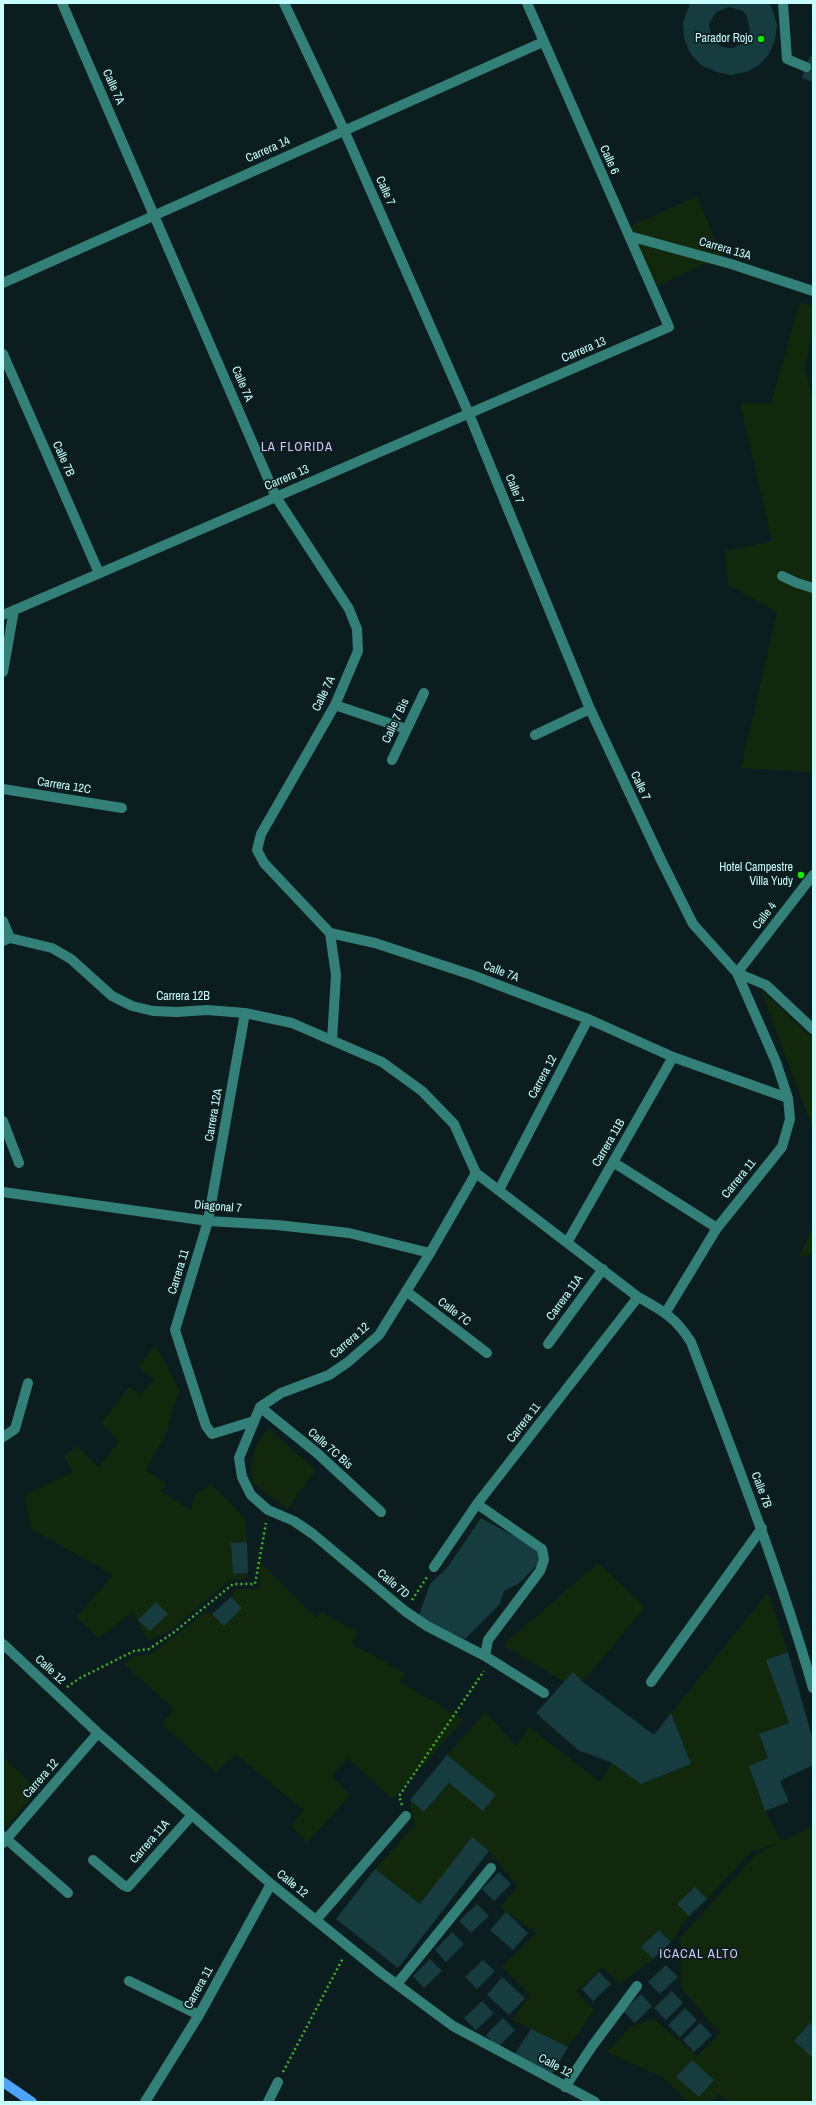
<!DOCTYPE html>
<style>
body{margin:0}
#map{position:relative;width:816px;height:2105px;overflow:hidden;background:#0b1d1e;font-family:"Archivo Narrow",sans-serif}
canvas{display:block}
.frame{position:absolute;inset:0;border:4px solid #c7ffff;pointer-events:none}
</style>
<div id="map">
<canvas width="816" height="2105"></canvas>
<div class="frame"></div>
</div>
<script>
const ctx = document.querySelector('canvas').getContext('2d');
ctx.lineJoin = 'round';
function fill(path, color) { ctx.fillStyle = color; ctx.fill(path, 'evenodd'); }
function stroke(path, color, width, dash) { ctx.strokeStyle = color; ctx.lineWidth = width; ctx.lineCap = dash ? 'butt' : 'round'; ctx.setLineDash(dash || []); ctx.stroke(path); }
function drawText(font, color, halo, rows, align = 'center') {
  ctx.font = font + ' "Archivo Narrow",sans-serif'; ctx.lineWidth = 3.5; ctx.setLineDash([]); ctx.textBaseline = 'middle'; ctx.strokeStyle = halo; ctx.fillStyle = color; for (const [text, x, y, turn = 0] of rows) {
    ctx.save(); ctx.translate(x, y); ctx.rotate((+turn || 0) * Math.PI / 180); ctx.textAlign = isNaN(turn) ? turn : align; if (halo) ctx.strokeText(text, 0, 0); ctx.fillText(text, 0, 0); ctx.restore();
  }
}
fill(new Path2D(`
 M697,196L722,256L656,286L629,227Z
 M800,302L813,306V329L805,368L813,402V772L741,768L777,612L728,585L725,551L772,541L740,403H771Z
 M760,989L813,1039V1129Z
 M813,1228V1254L798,1257Z
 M155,1345L181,1392L177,1395L167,1432L146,1470L167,1484L161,1491L191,1511L195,1494L212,1484L245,1519L247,1542L231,1543L233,1574L248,1573V1578L229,1581L172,1629L148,1641L133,1612L99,1638L76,1617L113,1575L31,1529L25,1495L73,1472L64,1456L77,1446L99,1467L119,1441L101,1423L129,1387L141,1395L154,1379L138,1367Z
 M268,1428L316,1470L287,1509L253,1483C248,1455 254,1451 268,1428Z
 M259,1561L316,1618L322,1612L358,1633L352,1644L406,1674L399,1681L464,1720L392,1799L348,1758L331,1776L350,1795L307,1843L291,1826L303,1810L236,1754L216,1773L162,1724L174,1709L124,1664L135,1656L150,1655L207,1611L224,1625L242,1608L231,1597L236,1589H260Z
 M598,1563L645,1607L583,1682L573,1672L564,1682L503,1645Z
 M768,1592L788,1652L766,1660L789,1723L759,1734L768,1758L749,1766L765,1811L782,1841L813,1826V2102H730L719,2094L713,2102H688L663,2078L607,2052L631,2026L654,2019L697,2056L720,2033L681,1988L680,1938L756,1854L779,1843L751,1852L707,1899L677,1904L689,1916L671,1942L659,1930L641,1947L653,1959L620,1984L602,1967L577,1992L594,2010L568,2047L512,2020L530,1995L502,1967L536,1933L500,1908L517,1886L489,1851L472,1838L420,1904L375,1869L414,1826L410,1800L425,1812L449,1783L483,1811L496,1796L447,1755L485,1712L516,1746L529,1727L600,1782L612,1763L641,1784L691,1764L671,1713Z
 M3,1757L38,1790L3,1829Z`), '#12280d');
fill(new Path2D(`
 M690,3H769L773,11L777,25L775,40L769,54L759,65L746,72L731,75L716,72L701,65L690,53L684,38L683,22ZM729,7L743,11L747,17L750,30L745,42L733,48H727L720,46L711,37L709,24L716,12Z
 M810,56L813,57V82L802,78Z
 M481,1518L540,1550L542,1560L518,1584L504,1591L500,1604L465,1639L418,1618L430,1584L447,1568Z
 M247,1542L248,1573L233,1574L231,1543Z
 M231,1597L242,1608L224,1626L212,1614Z
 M156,1602L168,1614L150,1631L138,1620Z
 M788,1652L813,1740V1765L780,1781L789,1802L765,1811L749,1766L768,1758L759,1734L789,1723L766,1660Z
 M573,1672L583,1682L654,1735L671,1713L691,1764L641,1784L612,1763L578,1750L536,1713Z
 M447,1755L496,1795L483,1811L449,1783L424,1812L410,1800Z
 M472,1837L489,1851L398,1968L336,1919L375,1869L420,1904Z
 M499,1872L511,1884L494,1901L482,1889Z
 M695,1887L707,1899L689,1916L677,1904Z
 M477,1904L489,1916L471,1933L459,1921Z
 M506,1912L528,1933L513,1950L490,1930Z
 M659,1930L671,1942L653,1959L641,1947Z
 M452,1932L464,1944L446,1962L435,1950Z
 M430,1959L442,1971L424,1988L413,1976Z
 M483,1960L495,1971L477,1989L465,1977Z
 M666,1965L678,1977L660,1994L648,1982Z
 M599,1972L611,1984L593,2001L582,1989Z
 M502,1977L525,1998L509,2015L487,1995Z
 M672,1991L683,2003L666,2020L654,2008Z
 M641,1994L652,2006L635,2023L623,2011Z
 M482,2001L494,2013L476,2030L464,2018Z
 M685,2008L697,2020L680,2037L668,2025Z
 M503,2018L515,2030L498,2047L486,2035Z
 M700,2023L712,2035L694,2052L683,2040Z
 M810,2023L813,2026V2058L794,2041Z
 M531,2029L568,2047L551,2076L514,2055Z
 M692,2060L714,2080L699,2097L676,2077Z`), '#163c40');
stroke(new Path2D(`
 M412,1600L427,1577
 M67,1687L80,1678L134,1651L149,1649L173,1633L233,1584H255L266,1523
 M402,1805L399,1796L484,1671
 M283,2072L343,1958`), '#40b426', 2.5, [2, 3]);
stroke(new Path2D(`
 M62,3L276,497L349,609L357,629L358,651L335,705L261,834L257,850L264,863L330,933L375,943L472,975L588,1019L673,1057L788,1098
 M284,3L344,130L469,414L590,709L661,860L693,924L737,973L776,1062L788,1098L790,1119L782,1147L717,1228L666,1312
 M783,3L787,59L806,67
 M629,236L731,264L813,291
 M3,283L543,42
 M3,354L99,573
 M782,576L797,583L813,588
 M3,615L669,327L527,3
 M3,672L14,610
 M335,705L406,729
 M535,735L590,709
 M392,760L424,693
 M3,789L122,808
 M3,921L10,938
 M330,933L336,975L332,1040
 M3,941L10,938L52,948L71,959L112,996L132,1006L153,1011L177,1012L207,1010L245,1013L292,1023L382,1062L422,1091L454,1124L476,1173L638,1297C663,1311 675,1317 691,1342C734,1456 779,1570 813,1688
 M737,973L813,875
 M737,973L766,985L813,1029
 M245,1013L208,1221L175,1330L206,1426L212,1434L254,1421
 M3,1121L19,1163
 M613,1162L717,1228
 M476,1173L430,1253L379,1335L348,1362L329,1375L281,1393L260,1407L239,1458L242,1477L251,1495L268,1510L294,1521L313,1534L405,1611L427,1626L485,1656L544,1693
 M499,1190L588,1019
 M3,1192L208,1221L277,1225L349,1233L430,1253
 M568,1241L673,1057
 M406,1291L487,1353
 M548,1344L603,1269
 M260,1407L317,1453L381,1512
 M3,1437L15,1429L28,1383
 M477,1504L542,1549L544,1560L540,1571L488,1640L485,1656
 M434,1567L477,1504L638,1297
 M3,1644L98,1733L192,1815L271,1884L380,1972L453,2026L595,2102
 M651,1682L762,1528
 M3,1836L68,1893
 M3,1843L98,1733
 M93,1860L123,1885L128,1887L192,1815
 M316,1920L406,1816
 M129,1981L199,2015
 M397,1984L491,1868
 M565,2087L593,2045L637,1986
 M145,2102L199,2015L271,1884
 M268,2102L278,2082`), '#338079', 10);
stroke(new Path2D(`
 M3,2082L32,2102`), '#4ea5ff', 10);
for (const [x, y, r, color] of [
 [761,39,4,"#04f200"],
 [801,875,4,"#04f200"]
]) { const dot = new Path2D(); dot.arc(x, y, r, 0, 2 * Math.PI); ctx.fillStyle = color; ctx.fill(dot); stroke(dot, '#0b1d1e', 1.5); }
drawText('12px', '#c7ffff', '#0b1d1e', [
 ["Parador Rojo",753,39],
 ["Hotel Campestre",793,868],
 ["Villa Yudy",793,882]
], 'right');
drawText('12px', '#c7ffff', '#0b1d1e', [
 ["Calle 7A",113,87,66],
 ["Carrera 14",268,150,-24],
 ["Calle 6",609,160,66],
 ["Calle 7",385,191,66],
 ["Carrera 13A",725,249,16],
 ["Carrera 13",584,350,-23],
 ["Calle 7A",242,384,67],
 ["Calle 7B",63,459,66],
 ["Carrera 13",287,478,-23],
 ["Calle 7",514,489,68],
 ["Calle 7A",324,694,-64],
 ["Calle 7 Bis",396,721,-65],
 ["Carrera 12C",64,786,9],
 ["Calle 7",640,786,65],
 ["Calle 4",765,916,-52],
 ["Calle 7A",501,972,21],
 ["Carrera 12B",183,997],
 ["Carrera 12",543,1077,-62],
 ["Carrera 12A",214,1115,-80],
 ["Carrera 11B",609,1143,-60],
 ["Carrera 11",739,1179,-51],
 ["Diagonal 7",218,1207,5],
 ["Carrera 11",179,1272,-73],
 ["Carrera 11A",565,1298,-54],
 ["Calle 7C",454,1312,37],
 ["Carrera 12",350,1341,-41],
 ["Carrera 11",524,1423,-52],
 ["Calle 7C Bis",330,1449,41],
 ["Calle 7B",761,1490,69],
 ["Calle 7D",393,1584,40],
 ["Calle 12",50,1670,43],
 ["Carrera 12",41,1779,-49],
 ["Carrera 11A",150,1842,-49],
 ["Calle 12",292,1884,39],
 ["Carrera 11",199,1988,-61],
 ["Calle 12",555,2066,28]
]);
ctx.letterSpacing = '1px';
drawText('13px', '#d7c9ff', '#0b1d1e', [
 ["LA FLORIDA",297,448],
 ["ICACAL ALTO",699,1955]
]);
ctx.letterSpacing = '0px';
</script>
